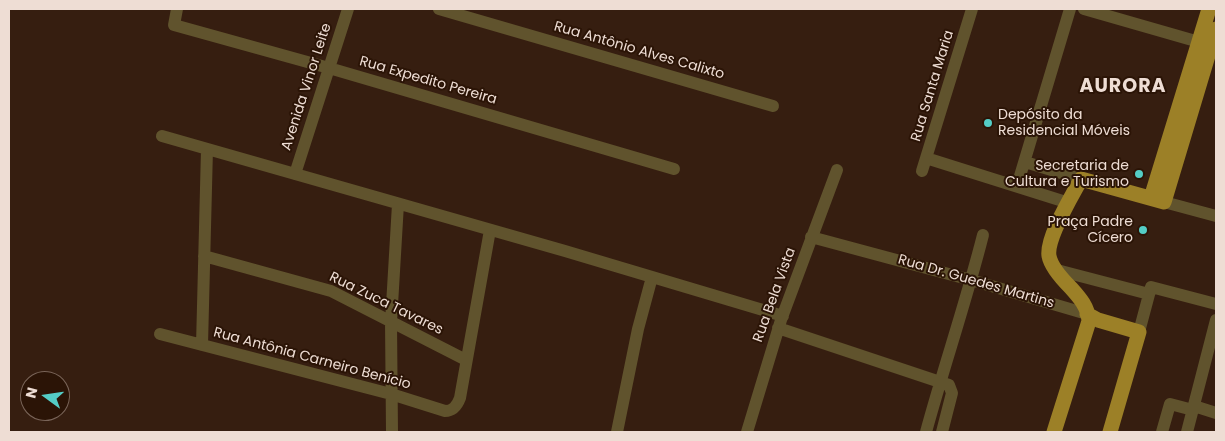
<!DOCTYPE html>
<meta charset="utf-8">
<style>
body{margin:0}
#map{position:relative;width:1225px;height:441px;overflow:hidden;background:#361e10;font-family:Poppins,sans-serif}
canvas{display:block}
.frame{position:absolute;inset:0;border:10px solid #eeddd4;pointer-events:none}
.north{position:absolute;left:20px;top:371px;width:50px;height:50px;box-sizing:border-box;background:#2b1406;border:1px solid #796458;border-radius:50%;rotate:284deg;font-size:14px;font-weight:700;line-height:20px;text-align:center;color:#eeddd4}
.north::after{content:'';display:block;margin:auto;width:18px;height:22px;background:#54cdc6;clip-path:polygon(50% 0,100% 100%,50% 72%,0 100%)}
</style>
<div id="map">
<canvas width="1225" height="441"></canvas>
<div class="frame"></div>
<div class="north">N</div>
</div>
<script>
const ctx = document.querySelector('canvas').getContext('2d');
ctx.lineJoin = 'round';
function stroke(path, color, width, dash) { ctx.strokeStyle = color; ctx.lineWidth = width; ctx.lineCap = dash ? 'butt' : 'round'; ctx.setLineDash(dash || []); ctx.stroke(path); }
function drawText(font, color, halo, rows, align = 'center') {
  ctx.font = font + ' Poppins,sans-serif'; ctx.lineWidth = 4; ctx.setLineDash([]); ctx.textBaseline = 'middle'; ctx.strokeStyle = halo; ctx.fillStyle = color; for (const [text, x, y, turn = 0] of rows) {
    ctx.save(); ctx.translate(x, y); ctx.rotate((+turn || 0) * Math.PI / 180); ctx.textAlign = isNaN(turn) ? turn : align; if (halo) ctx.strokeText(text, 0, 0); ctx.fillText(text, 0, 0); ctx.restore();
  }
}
stroke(new Path2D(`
 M177,9L174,25L329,68L674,169
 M439,9L773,106
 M1084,9L1206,44
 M162,136L565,251L783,316
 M926,158L1069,203
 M1025,162L1081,179
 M922,171L972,9
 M295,174L348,9
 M1017,186L1070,9
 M1164,202L1216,216
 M811,237L971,280L1087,314
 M204,256L331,291L466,360
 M1057,270L1149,294
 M778,328L949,385L952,393L942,432
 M1139,332L1151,287L1216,304
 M160,334L391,394L445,411C453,411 457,406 460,398L490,230
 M202,345L207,149
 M1194,406L1216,413
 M392,432L391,322L398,204
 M617,432L638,329L652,277
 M747,432L781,320L837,170
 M926,432C944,366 966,302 983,235
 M1162,432L1170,404L1193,410
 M1187,432L1216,320`), '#60532d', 12);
stroke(new Path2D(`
 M1151,198L1209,9
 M1087,314L1098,320L1139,332L1110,432
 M1054,432L1089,321C1088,307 1080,298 1071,288C1063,280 1051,267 1049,256C1046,238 1072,196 1081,179L1164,202L1216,29`), '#9c8027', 15);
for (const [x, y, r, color] of [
 [988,123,5,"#54cdc6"],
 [1139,174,5,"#54cdc6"],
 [1143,230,5,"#54cdc6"]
]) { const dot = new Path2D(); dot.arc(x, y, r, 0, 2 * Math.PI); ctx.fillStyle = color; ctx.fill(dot); stroke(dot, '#2b1406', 2); }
drawText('14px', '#eeddd4', '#2b1406', [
 ["Rua Antônio Alves Calixto",639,51,16],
 ["Rua Expedito Pereira",428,81,16],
 ["Rua Santa Maria",933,86,-73],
 ["Avenida Vinor Leite",307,87,-72],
 ["Rua Dr. Guedes Martins",976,282,16],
 ["Rua Bela Vista",775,295,-70],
 ["Rua Zuca Tavares",386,304,26],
 ["Rua Antônia Carneiro Benício",312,359,15]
]);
drawText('14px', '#eeddd4', '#2b1406', [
 ["Depósito da",998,115,"left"],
 ["Residencial Móveis",998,131,"left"],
 ["Secretaria de",1129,166],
 ["Cultura e Turismo",1129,182],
 ["Praça Padre",1133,222],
 ["Cícero",1133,238]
], 'right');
ctx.letterSpacing = '1px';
drawText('bold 19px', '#eeddd4', '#2b1406', [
 ["AURORA",1123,87]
]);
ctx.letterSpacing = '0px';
</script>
